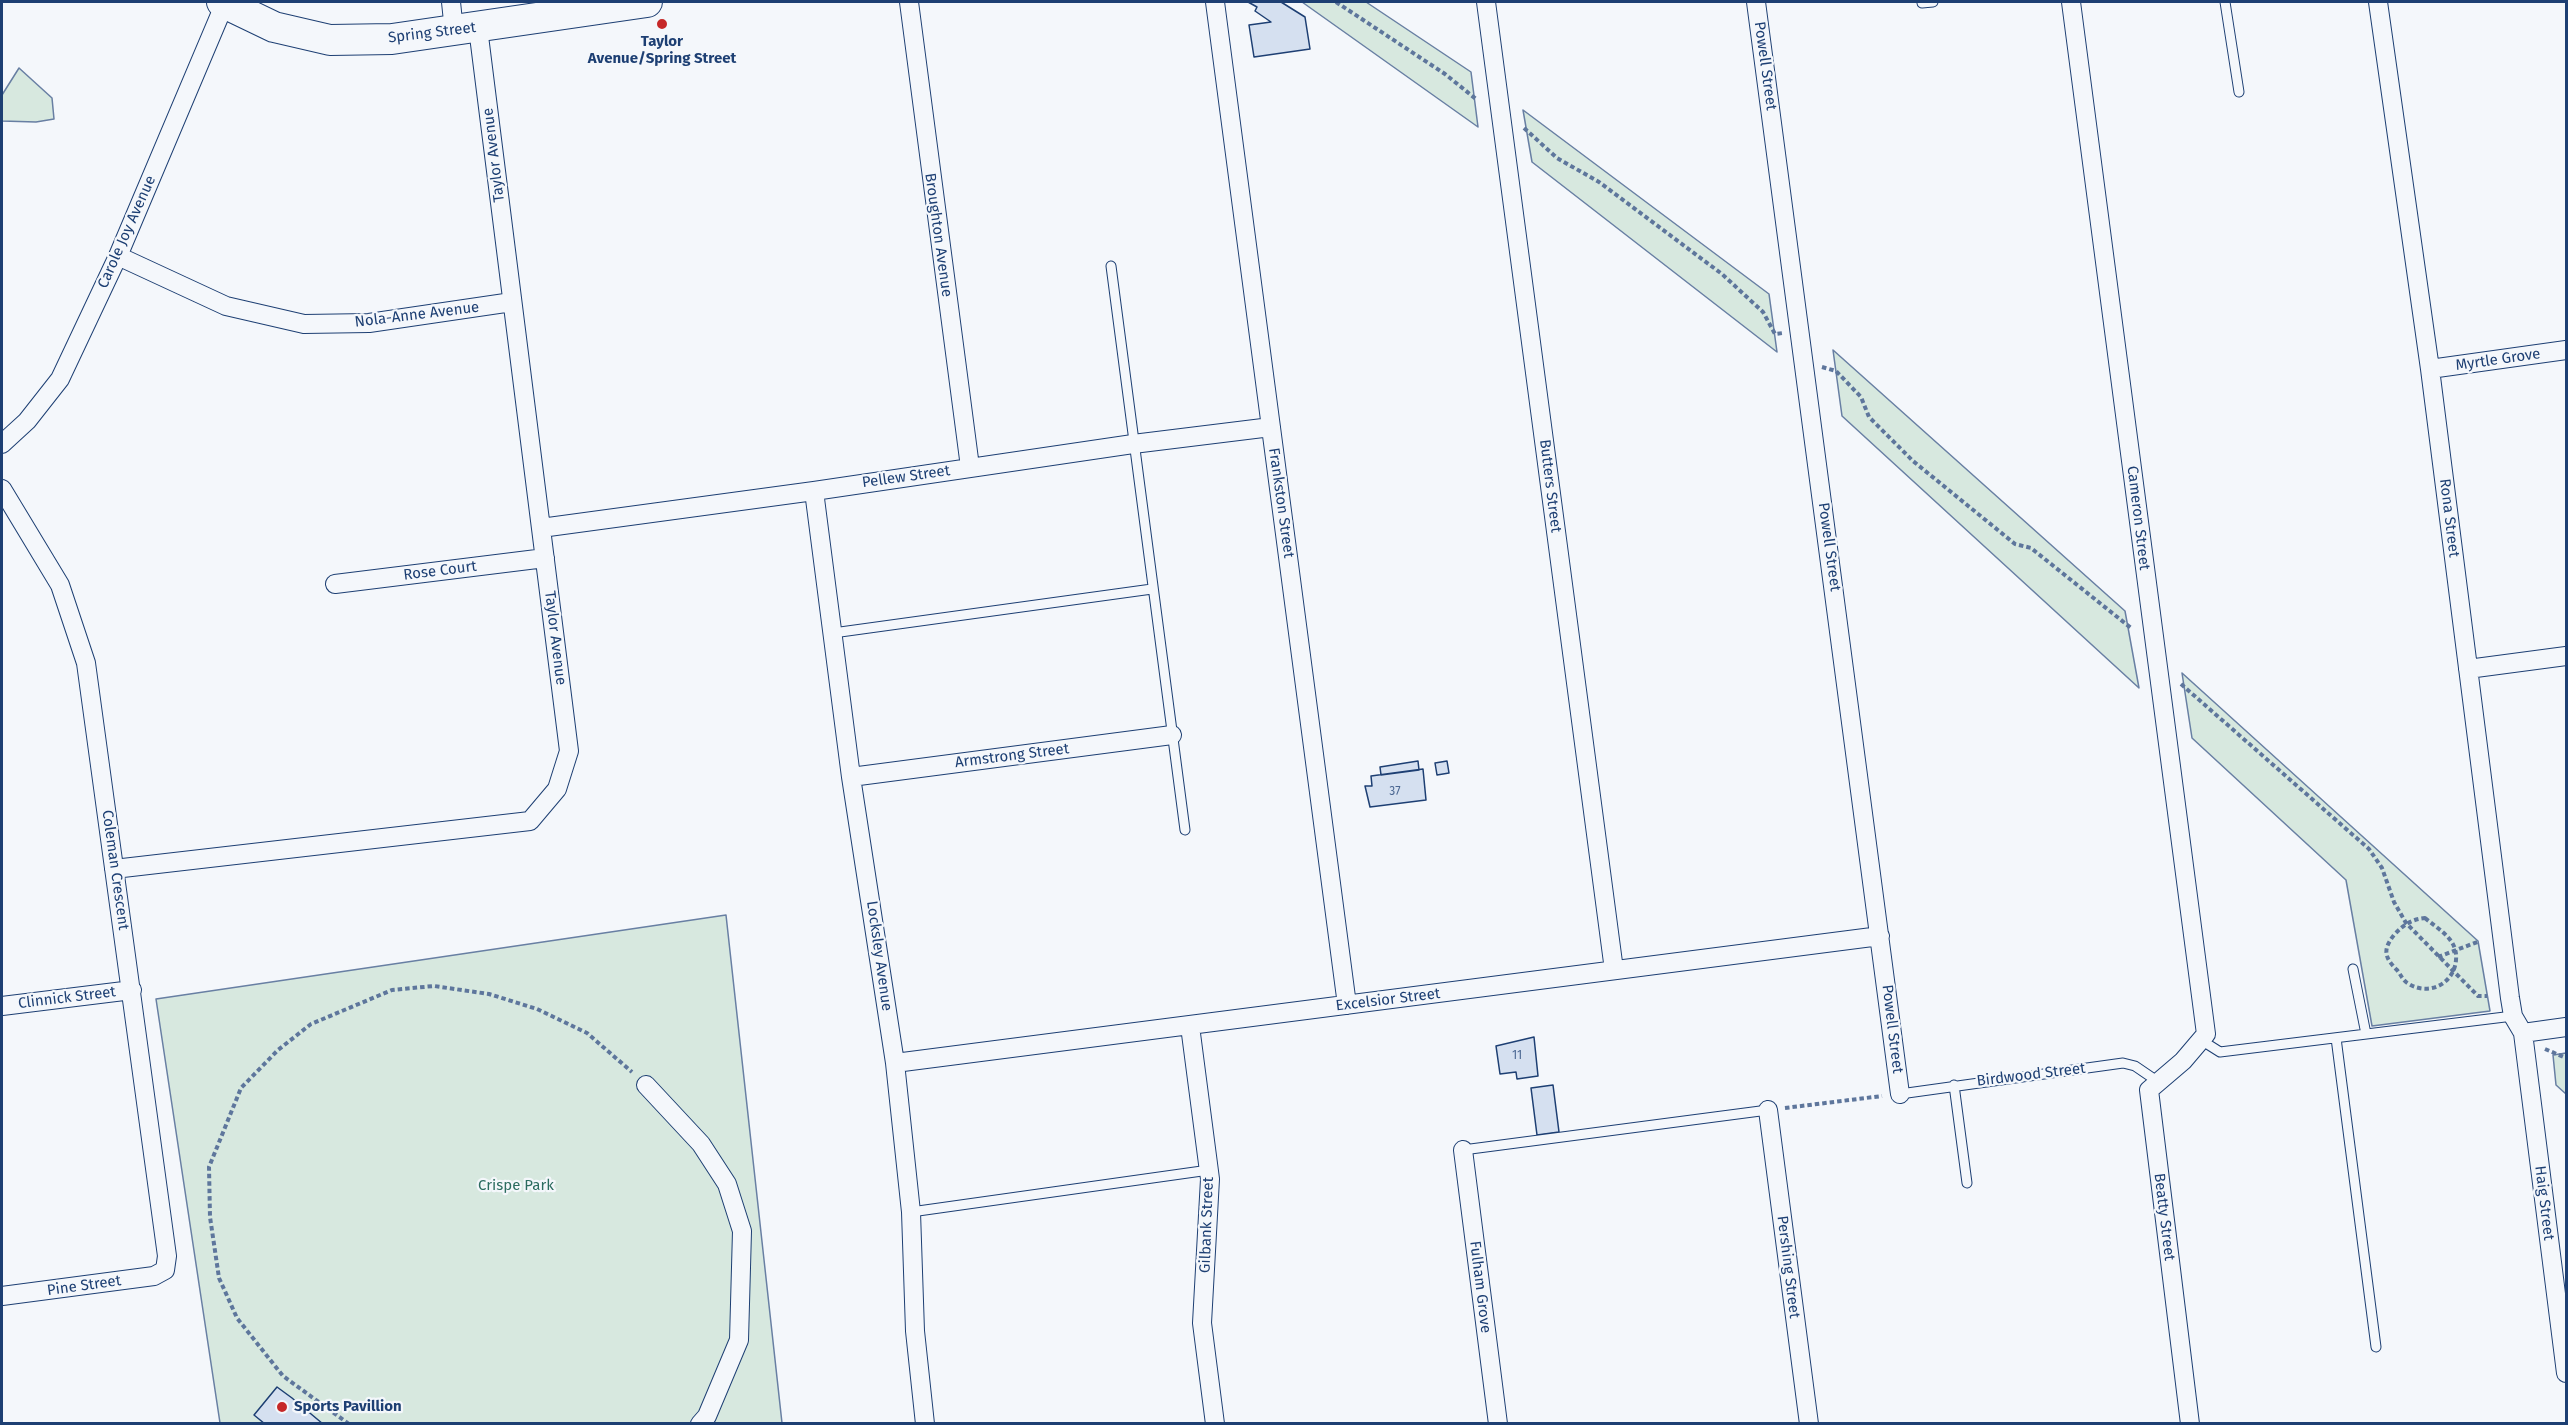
<!DOCTYPE html>
<style>
body{margin:0}
#map{position:relative;width:2568px;height:1425px;overflow:hidden;background:#f4f7fb;font-family:"Fira Sans",sans-serif}
canvas{display:block}
.frame{position:absolute;inset:0;border:3px solid #1d3f73;pointer-events:none}
</style>
<div id="map">
<canvas width="2568" height="1425"></canvas>
<div class="frame"></div>
</div>
<script>
const ctx = document.querySelector('canvas').getContext('2d');
ctx.lineJoin = 'round';
function fill(path, color) { ctx.fillStyle = color; ctx.fill(path, 'evenodd'); }
function stroke(path, color, width, dash) { ctx.strokeStyle = color; ctx.lineWidth = width; ctx.lineCap = dash ? 'butt' : 'round'; ctx.setLineDash(dash || []); ctx.stroke(path); }
function drawText(font, color, halo, rows, align = 'center') {
  ctx.font = font + ' "Fira Sans",sans-serif'; ctx.lineWidth = 4.5; ctx.setLineDash([]); ctx.textBaseline = 'middle'; ctx.strokeStyle = halo; ctx.fillStyle = color; for (const [text, x, y, turn = 0] of rows) {
    ctx.save(); ctx.translate(x, y); ctx.rotate((+turn || 0) * Math.PI / 180); ctx.textAlign = isNaN(turn) ? turn : align; if (halo) ctx.strokeText(text, 0, 0); ctx.fillText(text, 0, 0); ctx.restore();
  }
}
const green = new Path2D(`
 M1302,2H1366L1471,72L1478,127Z
 M19,68L52,98L54,119L36,122L2,121V95Z
 M1523,110L1769,294L1777,352L1532,162Z
 M1833,350L2125,611L2139,688L1842,416Z
 M2182,673L2478,941L2490,1011L2372,1026L2346,880L2192,738Z
 M726,915L782,1423H220L156,999Z
 M2566,1053V1094L2556,1085L2553,1055Z`);
fill(green, '#d7e8df');
stroke(green, '#687fa3', 1.5);
const building = new Path2D(`
 M1248,2H1281L1305,17L1310,49L1254,57L1249,25L1271,22L1255,11L1257,7Z
 M1418,761L1419,770L1381,775L1380,767Z
 M1447,761L1449,773L1437,775L1435,763Z
 M1423,769L1426,800L1370,807L1365,786H1372L1371,776Z
 M1534,1037L1538,1076L1517,1079L1516,1072L1500,1074L1496,1046Z
 M1553,1085L1559,1132L1537,1135L1531,1088Z
 M277,1387L292,1398L323,1424H265L254,1415Z`);
fill(building, '#d5e0f0');
stroke(building, '#1d3f73', 1.5);
const lane = new Path2D(`
 M2225,2L2239,92
 M1922,3L1933,2
 M1111,266L1185,830
 M833,633L1152,589
 M2353,969L2366,1034
 M2336,1038L2376,1347
 M2201,1040L2220,1052L2513,1016
 M1954,1085L1967,1183
 M1900,1094L2123,1063L2135,1066L2157,1081
 M1463,1150L1768,1110
 M911,1212L1209,1170`);
const street = new Path2D(`
 M451,2L454,31
 M909,2L970,467
 M1215,2L1347,1005
 M1486,2L1614,970
 M1756,2L1900,1094
 M2071,2L2206,1034L2183,1061L2149,1090L2190,1424
 M2378,2L2430,369L2510,998L2513,1016L2523,1033L2566,1373
 M118,256L226,306L304,324L369,323L512,302
 M2430,369L2566,350
 M2,444L27,421L60,379L118,256L225,3
 M2,489L60,585L86,663L167,1256L165,1270L154,1276L2,1296
 M814,491L851,777L895,1063L911,1212L915,1331L925,1424
 M541,528L814,491L1133,444L1271,427
 M335,584L545,558
 M2468,669L2566,656
 M851,777L1172,735
 M114,869L530,821L557,789L569,751L478,28
 M2,1006L132,990
 M1190,1026L1210,1179L1202,1323L1215,1424
 M2523,1033L2566,1027
 M895,1063L1880,936
 M646,1085L701,1144L727,1184L742,1231L739,1340L707,1416L700,1424
 M1768,1110L1809,1424
 M1463,1150L1498,1424`);
const primary = new Path2D(`
 M222,2L274,27L330,40L392,39L647,2`);
stroke(lane, '#1d3f73', 11);
stroke(street, '#1d3f73', 20);
stroke(primary, '#1d3f73', 32);
stroke(new Path2D(`
 M1336,2L1445,74L1476,99
 M1524,128L1557,158L1599,182L1722,274L1763,312L1775,334L1783,333
 M1822,367L1836,371L1861,397L1869,417L1913,461L2015,544L2031,548L2131,628
 M2181,684L2369,849L2382,868L2394,902L2406,923L2478,996H2487
 M2425,918C2439,930 2458,939 2456,960C2454,984 2429,996 2409,984C2403,981 2401,975 2397,970C2385,958 2382,950 2394,935C2403,925 2412,919 2425,918Z
 M2438,957L2480,941
 M2545,1049L2566,1058
 M1785,1108L1882,1096
 M349,1424L283,1376L237,1318L219,1278L210,1217L209,1167L241,1088L278,1050L311,1024L392,990L434,986L489,994L537,1009L587,1033L632,1072`), '#5e769c', 4, [4.5, 3]);
stroke(lane, '#f4f7fb', 9);
stroke(street, '#f4f7fb', 18);
stroke(primary, '#f4f7fb', 30);
for (const [x, y, r, color] of [
 [662,24,6,"#c62828"],
 [282,1407,6,"#c62828"]
]) { const dot = new Path2D(); dot.arc(x, y, r, 0, 2 * Math.PI); ctx.fillStyle = color; ctx.fill(dot); stroke(dot, '#f4f7fb', 2); }
drawText('12px', '#4b6792', null, [
 ["37",1395,792],
 ["11",1517,1056]
]);
drawText('15px', '#1d3f73', '#f4f7fb', [
 ["Spring Street",432,33,-7],
 ["Powell Street",1765,66,82],
 ["Taylor Avenue",494,155,-97],
 ["Carole Joy Avenue",127,232,-66],
 ["Broughton Avenue",938,235,82],
 ["Nola-Anne Avenue",417,315,-7],
 ["Myrtle Grove",2498,360,-8],
 ["Pellew Street",906,477,-8],
 ["Butters Street",1550,486,83],
 ["Frankston Street",1281,503,82],
 ["Cameron Street",2138,518,83],
 ["Rona Street",2449,518,83],
 ["Powell Street",1829,547,82],
 ["Rose Court",440,571,-7],
 ["Taylor Avenue",555,638,83],
 ["Armstrong Street",1012,756,-7],
 ["Coleman Crescent",115,870,82],
 ["Locksley Avenue",879,956,82],
 ["Clinnick Street",67,998,-7],
 ["Excelsior Street",1388,1000,-7],
 ["Powell Street",1892,1029,83],
 ["Birdwood Street",2031,1075,-7],
 ["Haig Street",2544,1203,83],
 ["Beatty Street",2164,1217,83],
 ["Gilbank Street",1207,1225,-88],
 ["Pershing Street",1788,1267,83],
 ["Pine Street",84,1286,-8],
 ["Fulham Grove",1480,1287,83]
]);
drawText('bold 15px', '#1d3f73', '#f4f7fb', [
 ["Taylor",662,42],
 ["Avenue/Spring Street",662,59],
 ["Sports Pavillion",294,1407,"left"]
]);
drawText('15px', '#2c6c60', '#f4f7fb', [
 ["Crispe Park",516,1186]
]);
</script>
